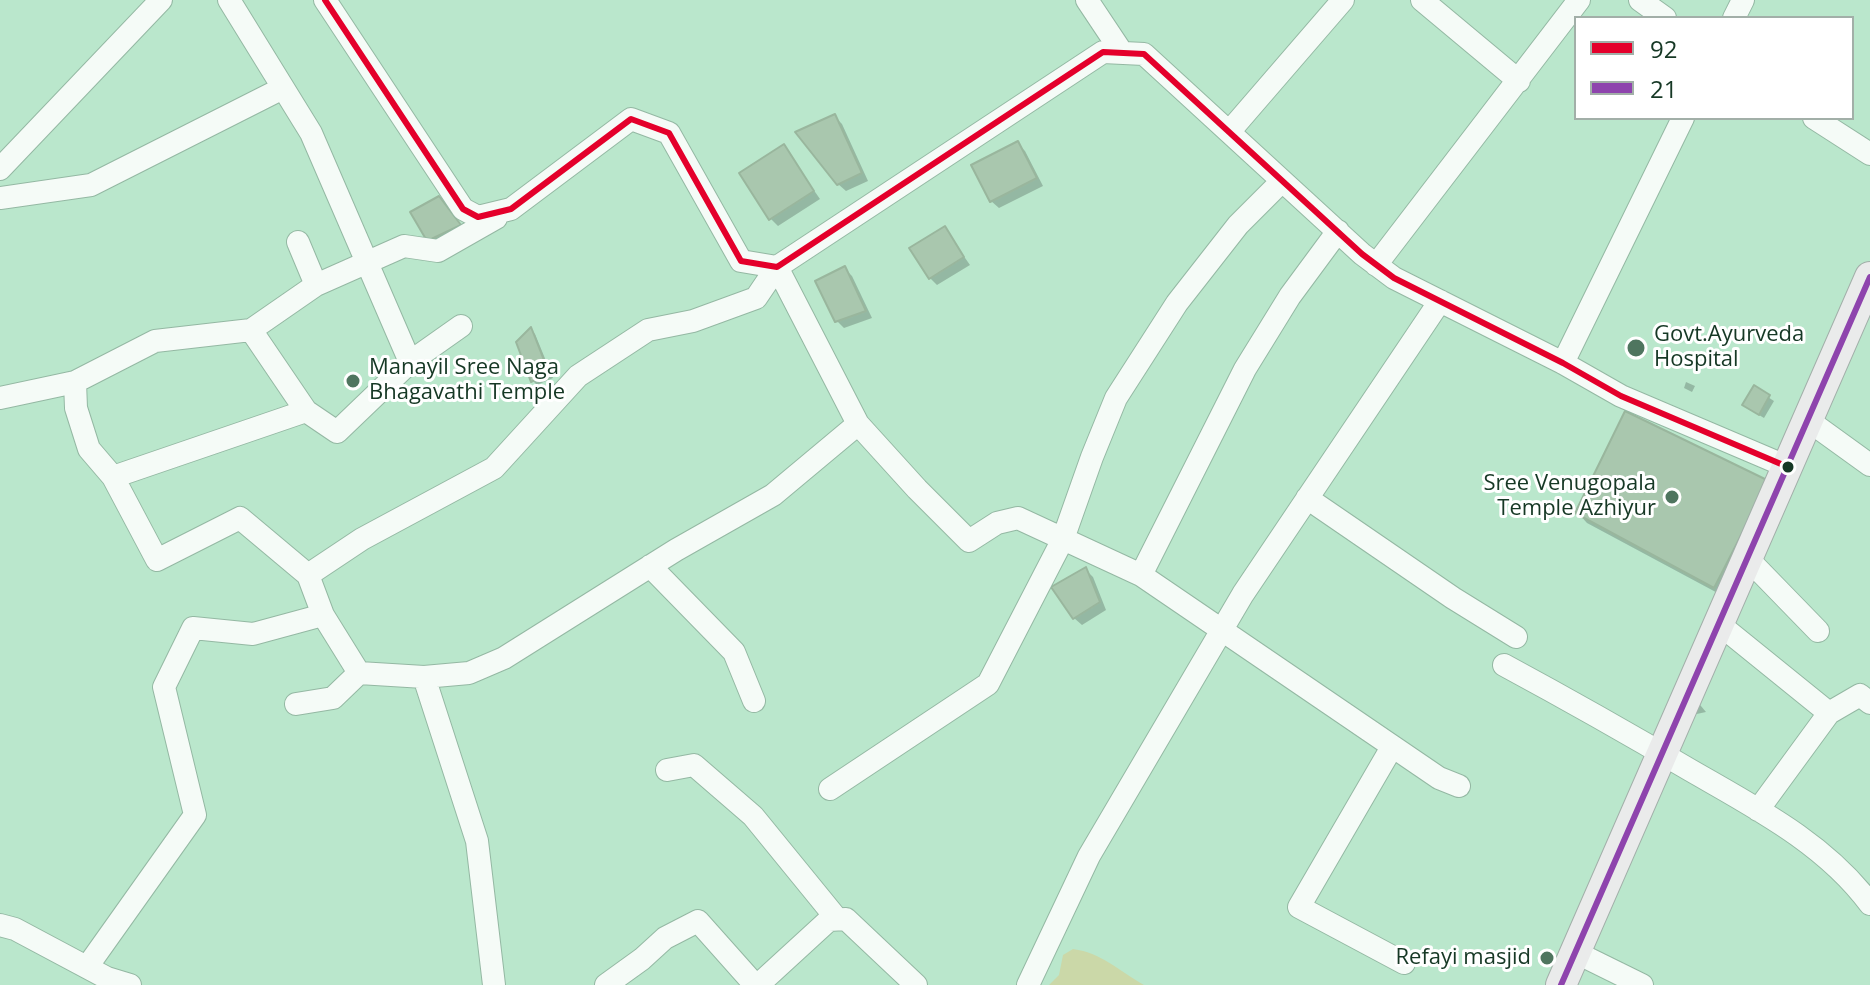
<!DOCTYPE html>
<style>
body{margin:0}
#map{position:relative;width:1870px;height:985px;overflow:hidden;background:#bae7cc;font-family:"Open Sans",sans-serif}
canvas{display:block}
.legend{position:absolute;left:1574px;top:16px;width:280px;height:104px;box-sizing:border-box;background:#fff;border:2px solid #a2afa8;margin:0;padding:10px 14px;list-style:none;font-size:24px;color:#163825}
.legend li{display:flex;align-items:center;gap:16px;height:40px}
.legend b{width:40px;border:2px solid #a2afa8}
</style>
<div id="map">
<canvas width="1870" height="985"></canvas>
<ul class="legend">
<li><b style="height:10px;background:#e4002b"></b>92</li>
<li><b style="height:10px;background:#8e44ad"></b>21</li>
</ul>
</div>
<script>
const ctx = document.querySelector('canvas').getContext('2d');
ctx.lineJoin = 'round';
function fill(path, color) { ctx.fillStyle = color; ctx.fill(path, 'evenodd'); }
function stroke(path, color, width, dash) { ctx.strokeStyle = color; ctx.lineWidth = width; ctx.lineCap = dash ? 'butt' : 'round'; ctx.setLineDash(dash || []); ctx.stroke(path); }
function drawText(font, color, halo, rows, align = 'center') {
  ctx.font = font + ' "Open Sans",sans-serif'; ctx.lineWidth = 6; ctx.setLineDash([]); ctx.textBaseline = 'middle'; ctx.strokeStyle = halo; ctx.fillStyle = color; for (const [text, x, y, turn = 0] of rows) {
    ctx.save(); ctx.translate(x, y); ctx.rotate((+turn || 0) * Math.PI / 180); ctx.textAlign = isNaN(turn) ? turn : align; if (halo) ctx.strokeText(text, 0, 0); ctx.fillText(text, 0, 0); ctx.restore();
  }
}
fill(new Path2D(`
 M1073,949C1102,953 1119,971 1144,985H1049L1059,975L1063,955Z`), '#cbd8a8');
fill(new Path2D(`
 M834,116L842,124L868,181L846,191L838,184Z
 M1018,144L1025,151L1043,186L999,208L991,201Z
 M783,146L820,199L778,226L771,219Z
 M439,198L466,233L436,248L429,240Z
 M944,228L970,265L937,285L930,278Z
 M845,269L852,276L872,318L844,328L837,321Z
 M531,330L535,334L553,378L537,385L533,381Z
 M1686,382L1695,386L1692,392L1684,388Z
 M1754,388L1774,401L1764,418L1749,409Z
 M1768,482L1725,597L1587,523L1577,512Z
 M1086,570L1093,577L1106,610L1082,625L1074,618Z
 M1696,700L1706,712L1692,715Z`), '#0003');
const building = new Path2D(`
 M835,114L862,173L837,185L795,132Z
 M1018,141L1037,178L990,202L971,165Z
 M784,144L814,191L769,220L739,173Z
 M439,196L461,225L427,241L410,212Z
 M945,226L964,257L929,279L909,248Z
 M845,266L866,311L835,322L815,281Z
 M531,327L549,373L531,382L516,342Z
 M1754,385L1770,395L1759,415L1742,405Z
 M1625,411L1769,481L1714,588L1575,513Z
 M1086,567L1100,602L1073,619L1051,587Z`);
fill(building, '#a9c7ae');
stroke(building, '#99b69d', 2);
const minor = new Path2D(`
 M229,0L311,133L410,362
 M325,0L463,209L478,217L511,209L631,119L669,133L741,261L777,267L1103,52L1144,54L1362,254L1394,278L1563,363L1621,396L1788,467
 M1087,0L1121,51
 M1422,0L1519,81
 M1640,0L1665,18
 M1734,18L1743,0
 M1814,118L1870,154
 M1229,132L1343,0
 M0,169L161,0
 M0,198L91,185L283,88
 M298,242L316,285L404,246L438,251L496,218
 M1376,265L1579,0
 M316,285L251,330L306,411L337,432L410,362L461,326
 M1563,363L1683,118
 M75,382L76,408L89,449L113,477L157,560L240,518L308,575
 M0,398L75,382L155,341L251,330
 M1809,421L1870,465
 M113,477L306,411
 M1307,498L1453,598L1516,637
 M1748,559L1818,631
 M650,566L734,652L754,701
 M1141,575L1245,369L1290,296L1338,231
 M1719,624L1829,713L1860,695L1870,703
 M1504,665C1567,699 1629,734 1690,770C1754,807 1825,843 1870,904
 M424,677L469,673L504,658L676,550L773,495L858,424
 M296,704L333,698L359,673
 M1392,747L1299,907L1404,963
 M667,770L694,765L753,816L837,919
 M830,789L988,684L1063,539L1092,457L1116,398L1177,303L1238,225L1282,181
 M1758,810L1829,713
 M0,925L15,929L107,978L130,985
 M1575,952L1642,985
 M87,967L195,815L164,687L193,628L253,634L323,615
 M494,985L477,841L424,677L359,673L323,615L308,575L362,539L494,468L578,376L648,330L693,321L756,298L777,267L858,424L917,489L969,541L997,523L1018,518L1141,575L1439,778L1459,786
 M606,985L642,959L665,938L698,921L755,985
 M758,985L829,920L846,919L916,985
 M1028,985L1089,856L1243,594L1440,301`);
const major = new Path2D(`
 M1561,985L1870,277`);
stroke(minor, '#94b8a3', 24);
stroke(major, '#a2afa9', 32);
stroke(minor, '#f5fbf7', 22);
stroke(major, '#eaebeb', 30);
stroke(new Path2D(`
 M325,0L463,209L478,217L511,209L631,119L669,133L741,261L777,267L1103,52L1144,54L1362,254L1394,278L1563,363L1621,396L1788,467`), '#e4002b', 6);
stroke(new Path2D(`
 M1561,985L1870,277`), '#8e44ad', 6);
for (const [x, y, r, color] of [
 [1636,348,10,"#4f755f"],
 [353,381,8,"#4f755f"],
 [1788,467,7,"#163825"],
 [1672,497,8,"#4f755f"],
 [1547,958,8,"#4f755f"]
]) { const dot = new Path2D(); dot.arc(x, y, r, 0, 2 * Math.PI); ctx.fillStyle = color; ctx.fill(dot); stroke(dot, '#fff', 3); }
drawText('22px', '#163825', '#fff', [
 ["Govt.Ayurveda",1654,335],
 ["Hospital",1654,360],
 ["Manayil Sree Naga",369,368],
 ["Bhagavathi Temple",369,393],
 ["Sree Venugopala",1656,484,"right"],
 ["Temple Azhiyur",1656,509,"right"],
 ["Refayi masjid",1531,958,"right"]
], 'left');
</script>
